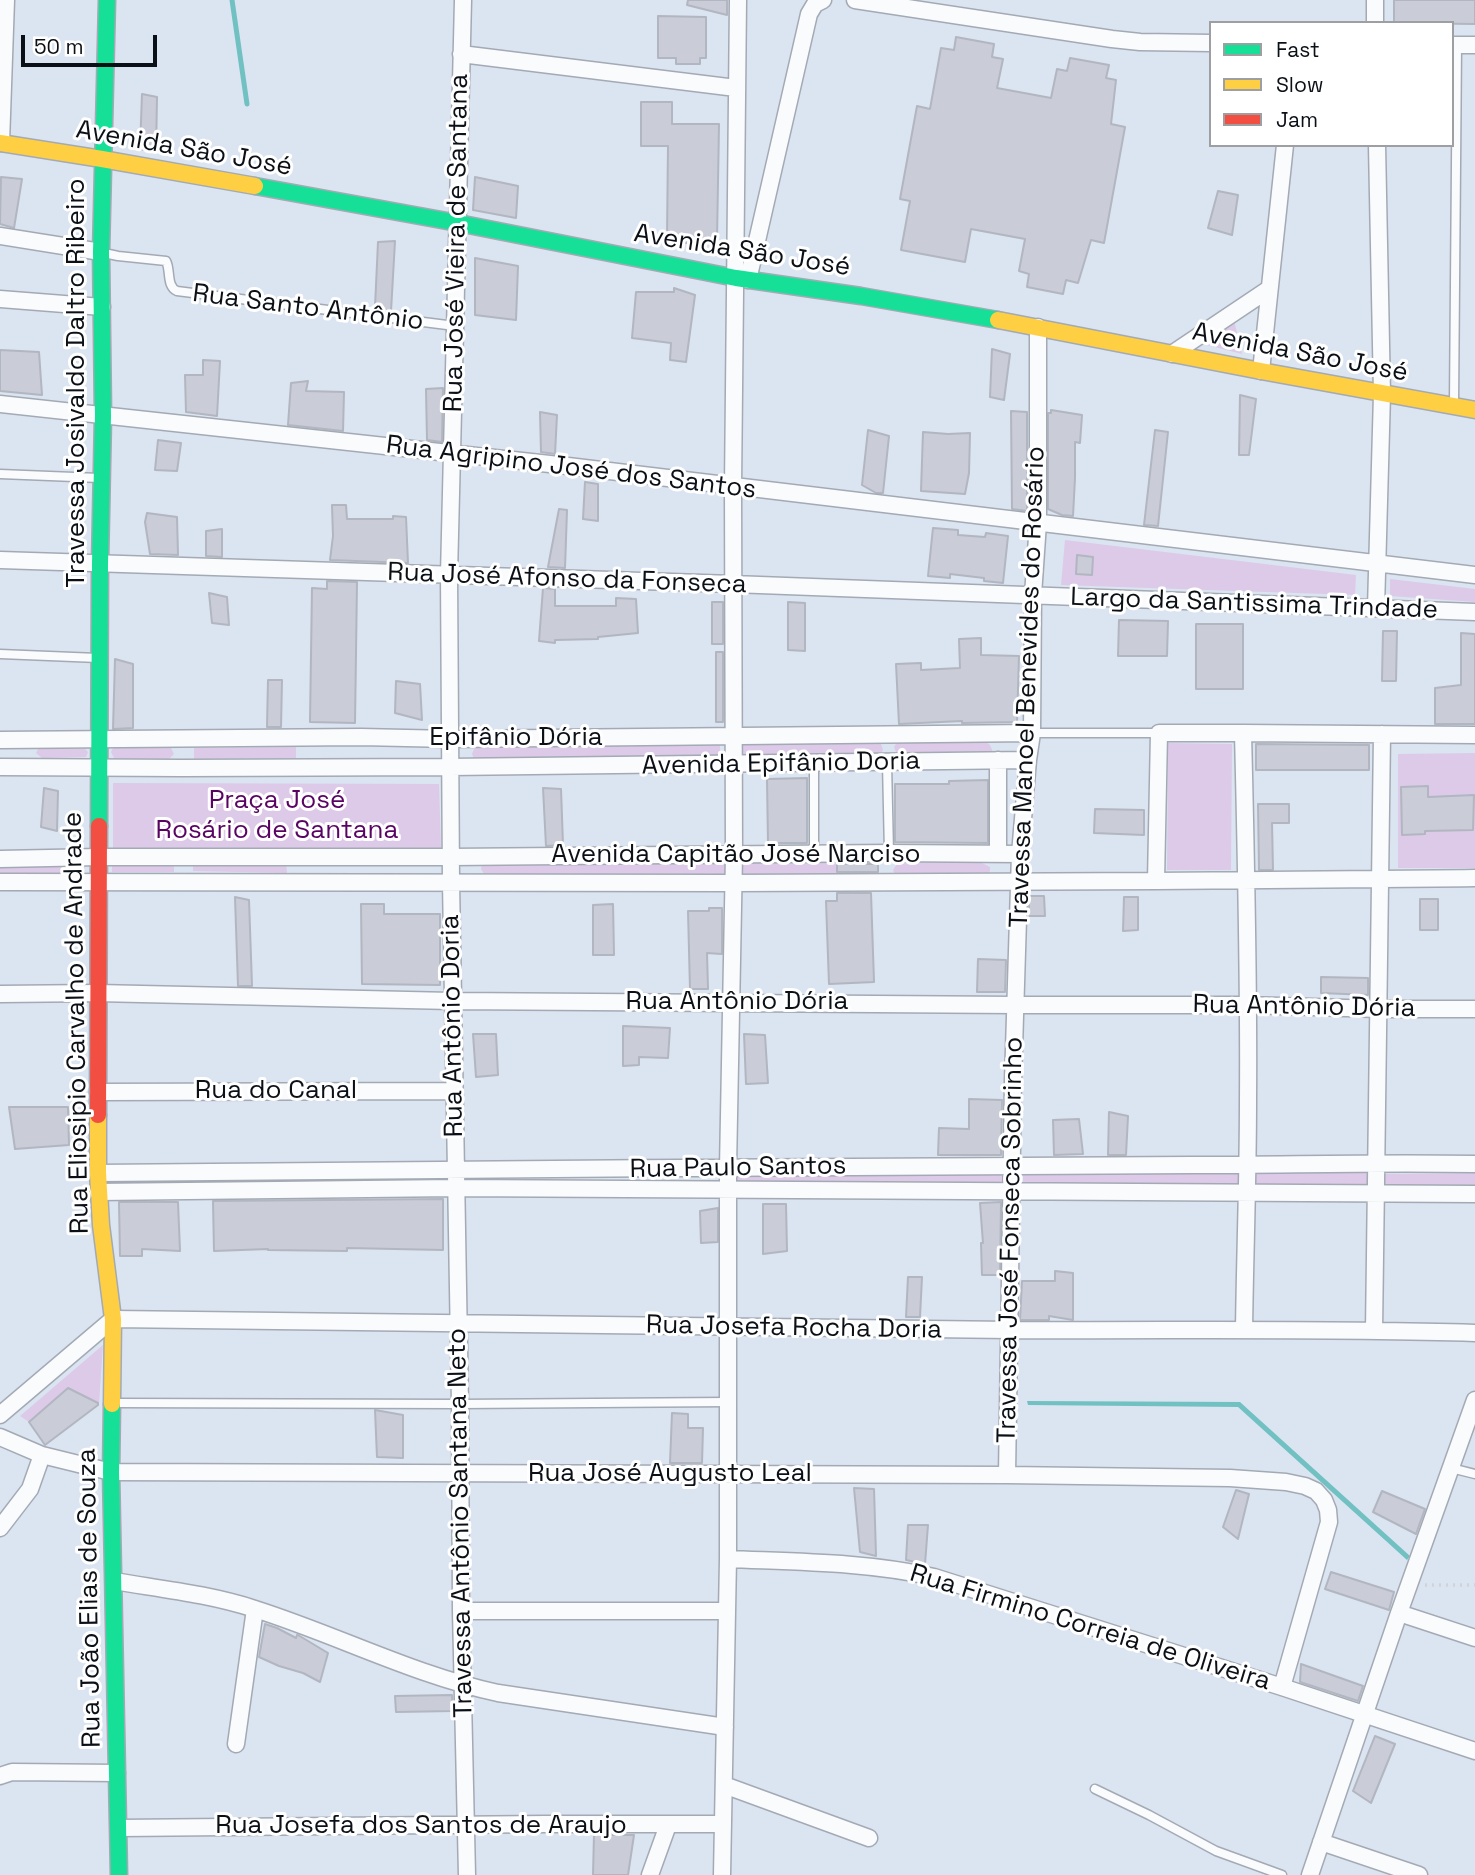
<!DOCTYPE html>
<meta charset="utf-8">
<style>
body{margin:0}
#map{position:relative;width:1475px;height:1875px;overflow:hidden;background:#dbe4f1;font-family:"Space Grotesk",sans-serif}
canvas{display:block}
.legend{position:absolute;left:1209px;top:21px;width:245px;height:126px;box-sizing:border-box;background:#fff;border:2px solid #9d9fa2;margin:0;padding:9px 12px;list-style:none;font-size:21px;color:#0b1017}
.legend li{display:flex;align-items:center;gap:14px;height:35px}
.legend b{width:35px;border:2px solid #9d9fa2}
.scale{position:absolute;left:21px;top:35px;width:136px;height:32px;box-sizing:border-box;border:4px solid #0b1017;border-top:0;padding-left:9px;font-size:21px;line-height:24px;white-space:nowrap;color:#0b1017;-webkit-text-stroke:5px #fff;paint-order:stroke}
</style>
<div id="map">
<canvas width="1475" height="1875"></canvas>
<ul class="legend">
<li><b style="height:9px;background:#16e098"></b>Fast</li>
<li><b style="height:9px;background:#ffcf43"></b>Slow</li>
<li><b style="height:9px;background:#f24e42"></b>Jam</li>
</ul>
<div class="scale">50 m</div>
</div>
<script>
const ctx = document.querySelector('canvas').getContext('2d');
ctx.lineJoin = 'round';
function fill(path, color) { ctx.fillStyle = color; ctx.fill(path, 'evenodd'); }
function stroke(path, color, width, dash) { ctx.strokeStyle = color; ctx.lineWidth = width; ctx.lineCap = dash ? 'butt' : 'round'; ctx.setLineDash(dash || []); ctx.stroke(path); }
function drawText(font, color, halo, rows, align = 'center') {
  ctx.font = font + ' "Space Grotesk",sans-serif'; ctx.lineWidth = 6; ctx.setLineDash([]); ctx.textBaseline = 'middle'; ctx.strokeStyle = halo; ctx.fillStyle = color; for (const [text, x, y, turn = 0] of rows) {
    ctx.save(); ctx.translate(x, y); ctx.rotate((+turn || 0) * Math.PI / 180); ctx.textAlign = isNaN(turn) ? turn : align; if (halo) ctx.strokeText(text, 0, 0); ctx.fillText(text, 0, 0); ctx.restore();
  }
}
fill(new Path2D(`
 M1234,320L1242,354L1199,343Z
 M1065,540L1356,575L1355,595L1061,585Z
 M1390,579L1475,589V602L1390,596Z
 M744,741L876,742L881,744L883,750L881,754L744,757L740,748Z
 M985,741L990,745L992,750L990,756H900L896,752L894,747L897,742Z
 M715,743L720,745V756L474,759L472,754L474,749L479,747Z
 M1168,743L1232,744L1231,870H1167Z
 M114,746L171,748L174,754L169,759L115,760L111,752Z
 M296,747V758L194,759V748Z
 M38,749H85L88,752L86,757L42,758L36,753Z
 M1475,753V868H1398V754Z
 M113,783L439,784L441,849L113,848Z
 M720,862L726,864L728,869L726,874L722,876H489L484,874L481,869L482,864Z
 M898,862L982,863L990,867V871L987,876L895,875L893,870Z
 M112,863L174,864V872H112Z
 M193,863H286L287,873L193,871Z
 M740,863H837V879H740Z
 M0,865H84L85,874L0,875Z
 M737,1173L1015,1174V1188L737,1183Z
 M1243,1173V1189L1023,1188V1174Z
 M1250,1173H1372L1371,1190L1250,1188Z
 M1475,1173V1189L1382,1188V1174Z
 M103,1345L99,1404L68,1388L29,1422L20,1416Z`), '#dccae8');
fill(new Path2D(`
 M1027,1401L1240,1402L1410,1556L1407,1560L1238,1407L1028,1405Z`), '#71c1c2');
stroke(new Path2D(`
 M232,0L247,104`), '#71c1c2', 5);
const building = new Path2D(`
 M688,0H727V15L687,5Z
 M1394,0H1475V24L1394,23Z
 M658,16L706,17V58H700V64H676V58H658Z
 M956,37L994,44L992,57L1003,59L997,88L1051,98L1057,69L1067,71L1070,58L1109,65L1106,78L1116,80L1111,124L1125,127L1104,243L1091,240L1078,283L1066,280L1063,294L1027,287L1029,274L1019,271L1025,239L971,229L965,262L901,250L910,201L900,199L917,106L930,109L941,48L954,50Z
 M142,94L157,97L156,153L140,149Z
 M641,102H672V124H719L717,239L704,243H686L667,238L668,146H641Z
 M1,177L22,179L14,228L0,224Z
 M475,177L518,186L516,218L473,210Z
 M1218,191L1238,195L1232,235L1208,228Z
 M395,241L391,311L375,307L378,242Z
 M475,258L518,266L516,320L475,315Z
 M674,288L695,295L686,362L670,360L671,343L632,338L636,292H674Z
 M992,349L1010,354L1004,400L990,397Z
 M0,350L39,352L42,395L0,391Z
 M203,360L220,361L217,416L186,412L185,375H203Z
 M308,381L306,391L344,392L343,431L288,425L291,383Z
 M443,388L442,442L427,440L426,389Z
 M1240,395L1256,399L1249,455H1239Z
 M1051,410L1082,415L1080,443L1075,442V478L1073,516L1062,515L1048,509V413H1051Z
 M1011,411L1027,412V511L1012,509Z
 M540,412L557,415L555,454L541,452Z
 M868,430L889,436L883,493H876L862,485Z
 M1155,430L1168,432L1158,526L1144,525Z
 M923,432L948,434L970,433L969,473L965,494L921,491Z
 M158,440L181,443L177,471L155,470Z
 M585,482L598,484V521L583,519Z
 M332,505H346L347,519H393V516L406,517L408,563L330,560L333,536Z
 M559,509L567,510L565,568L548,567Z
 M147,513L177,517L178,555L150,554L145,522Z
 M933,528L958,530V535L985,537L986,533L1008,536L1003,583L984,581V578L950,574V578L928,576Z
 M222,529V557L206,556V531Z
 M1077,555L1093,557L1092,575L1076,574Z
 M327,581L357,582L355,723L310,722L312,588L327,589Z
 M543,588L555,589V606H616V598L636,599L638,633L598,637V639L555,640V643L539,641Z
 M209,593L227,597L229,625L212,623Z
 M712,602H723V644H712Z
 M788,602L805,603V651L788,650Z
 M1119,620L1168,621L1167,656H1118Z
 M1196,624H1243V689H1196Z
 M1383,631H1397L1396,681H1382Z
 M1461,633L1475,634V724H1435V688L1461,685Z
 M981,638V655L1019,656L1017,722L962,723V721L899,724L896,664L921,663V670L960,668L959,639Z
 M716,652H723V722H716Z
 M115,659L133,664V728L113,729Z
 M268,680H282L281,727H267Z
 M396,681L420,684L422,720L395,713Z
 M1256,744L1369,745V770H1256Z
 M807,778V843H768L767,779Z
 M988,780V843L895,842V784H949V781Z
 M1428,786V797L1474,795L1473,830L1425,831V834L1402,835L1401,787Z
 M44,788L58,791L57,831L41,827Z
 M543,788L561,789L563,845L546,846Z
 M1258,804H1289V823H1272L1273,870H1259Z
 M1095,809L1144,810V835L1094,833Z
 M837,864H878V872H837Z
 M837,893H871L874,982L829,984L826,901H837Z
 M1029,896H1044L1045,916H1029Z
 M235,897L249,900L252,986H238Z
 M1124,897H1138V930L1123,931Z
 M1420,899H1438V930H1420Z
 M361,904H384V914H440V985L362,984Z
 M613,904L614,955H593V905Z
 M709,908H722V954L707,953L708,989H690L688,911H709Z
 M978,959L1006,960L1005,992H977Z
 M1321,977L1368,978V995L1321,993Z
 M623,1026L670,1028L668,1058L639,1057V1065L623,1066Z
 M473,1034H496L498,1075L476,1077Z
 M744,1034L765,1035L768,1083L746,1084Z
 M969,1099L1002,1100L1001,1155H938L939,1128L969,1129Z
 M9,1107H68L69,1145L15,1149Z
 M1109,1112L1128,1116L1126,1155H1108Z
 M1079,1119L1083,1154L1054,1155L1053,1120Z
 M443,1199V1250L347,1248V1251L268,1250V1249L214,1251L213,1201Z
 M119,1202H178L180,1251L142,1249V1256H120Z
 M1001,1202L1000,1275H982L981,1243H983L980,1203Z
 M763,1204H786L787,1251L763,1254Z
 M718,1208V1242L701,1243L700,1211Z
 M1055,1271L1073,1273V1320L1049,1316V1320H1020L1022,1281H1055Z
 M908,1277H922L920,1317H906Z
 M68,1388L98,1403V1405L45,1445L29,1422Z
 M375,1410L403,1415V1458L377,1457Z
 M672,1413L688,1414V1428H703L702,1463H670Z
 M854,1488L874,1489L876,1556L860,1552Z
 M1236,1490L1249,1494L1238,1539L1223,1527Z
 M1382,1491L1425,1509L1416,1534L1373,1512Z
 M908,1525H928L925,1564L906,1560Z
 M1331,1572L1394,1592L1389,1610L1325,1589Z
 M265,1624L277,1628L296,1638L297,1635H298L328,1653L320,1682L303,1673L279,1666L259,1657Z
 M1301,1664L1363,1686L1358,1701L1300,1682Z
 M452,1695L453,1711L396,1712L395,1696Z
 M1375,1736L1395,1744L1371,1803L1353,1791Z
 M594,1835H634L628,1875H593Z`);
fill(building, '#cacdd8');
stroke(building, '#b2b6c0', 2);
const lane = new Path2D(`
 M104,253L118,256L166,261C171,270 166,286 177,291L455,326
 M1454,403L1457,45
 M0,474L99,478
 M0,654L98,658
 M1032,733H1159
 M887,763L889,853
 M814,764V854
 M115,1403L460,1404L728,1402
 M1451,1468L1475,1474
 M1095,1789L1149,1815L1216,1851L1282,1875`);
const street = new Path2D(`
 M463,0L449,575L451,882L460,1404L461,1611L467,1875
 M855,0L1112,39L1140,42L1211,43
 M1375,0V23
 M1452,45H1475
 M461,54L736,88
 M1,143L6,0
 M0,236L101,252
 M748,280L809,14L815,4L823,0
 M0,299L102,307
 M1172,354L1269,289
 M1261,371L1285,145
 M0,404L568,466L1475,575
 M0,560L733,584L1475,612
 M1376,608L1382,394L1377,145
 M1243,733L1475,735
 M0,740L361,737L451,739L1032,733
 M998,760V854
 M0,767L182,768L450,767L1028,760
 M0,859L99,857H451L889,853L1020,854
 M0,882L734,883L1156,881
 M0,994L97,993L452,1001L1015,1005H1247L1379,1009H1475
 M98,1092L454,1091
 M98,1173C462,1171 827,1165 1191,1165C1286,1165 1380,1162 1475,1164
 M98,1192L456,1188L1475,1194
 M1244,1330C1245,1254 1248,1177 1248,1101C1249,978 1246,855 1243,733H1159L1156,881C1263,880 1369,880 1475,878
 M1374,1330L1382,734
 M0,1415L113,1319C412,1325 711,1329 1010,1330C1165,1331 1320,1328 1475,1333
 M0,1437L42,1455L111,1472L1007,1475L1230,1478L1286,1482L1305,1486L1316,1491L1324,1500L1328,1510L1329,1522L1282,1687
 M1007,1475L1013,1081L1020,854L1028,760L1032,733L1033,595L1038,523V327
 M0,1528L30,1489L42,1455
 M728,1559C797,1562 867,1562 934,1577L1282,1687L1475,1751
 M114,1581C161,1589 209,1594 255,1609C337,1635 414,1675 498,1693L725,1727
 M461,1611H727
 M1399,1613L1475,1638
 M236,1744L255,1609
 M0,1776L12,1772L117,1773
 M724,1785L869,1838
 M119,1828L546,1824H723
 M1321,1842L1419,1875
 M650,1875L668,1825
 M722,1875L728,1559V1168L734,855L733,487L738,0
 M1310,1875L1399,1613L1475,1400`);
const fast = new Path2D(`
 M255,186L458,223L736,278L861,296L998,320
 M99,826L100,563L103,416L101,252L107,0
 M112,1404L111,1472L119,1875`);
const slow = new Path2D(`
 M0,143L102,159L255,186
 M998,320L1261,371L1475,410
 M98,1115V1173L101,1225L113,1319L112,1404`);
const jam = new Path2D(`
 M98,1115L99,826`);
stroke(lane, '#a3aab4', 11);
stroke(street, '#a3aab4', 19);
stroke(fast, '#a3aab4', 19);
stroke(slow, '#a3aab4', 19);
stroke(jam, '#a3aab4', 19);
stroke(new Path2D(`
 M1425,1585H1475`), '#d0d3d7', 3.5, [2, 5]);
stroke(lane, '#fafbfd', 8);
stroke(street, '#fafbfd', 16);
stroke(fast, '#16e098', 16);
stroke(slow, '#ffcf43', 16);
stroke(jam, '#f24e42', 16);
drawText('26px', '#0b1017', '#fff', [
 ["Avenida São José",184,149,10],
 ["Rua José Vieira de Santana",457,243,-89],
 ["Avenida São José",742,251,9],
 ["Rua Santo Antônio",308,308,7],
 ["Avenida São José",1300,353,11],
 ["Travessa Josivaldo Daltro Ribeiro",77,383,-90],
 ["Rua Agripino José dos Santos",571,468,7],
 ["Rua José Afonso da Fonseca",567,579,2],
 ["Largo da Santissima Trindade",1254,604,2],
 ["Travessa Manoel Benevides do Rosário",1028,687,-88],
 ["Epifânio Dória",516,738],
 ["Avenida Epifânio Doria",781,764,-1],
 ["Avenida Capitão José Narciso",736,855],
 ["Rua Antônio Dória",737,1002],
 ["Rua Antônio Dória",1304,1007,1],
 ["Rua Eliosipio Carvalho de Andrade",77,1023,-91],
 ["Rua Antônio Doria",453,1026,-91],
 ["Rua do Canal",276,1091],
 ["Rua Paulo Santos",738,1168,-1],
 ["Travessa José Fonseca Sobrinho",1011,1240,-89],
 ["Rua Josefa Rocha Doria",794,1328,1],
 ["Rua José Augusto Leal",670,1474],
 ["Travessa Antônio Santana Neto",461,1523,-91],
 ["Rua João Elias de Souza",90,1598,-91],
 ["Rua Firmino Correia de Oliveira",1090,1628,17],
 ["Rua Josefa dos Santos de Araujo",421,1826]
]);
drawText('26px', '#590463', '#fff', [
 ["Praça José",277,801],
 ["Rosário de Santana",277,831]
]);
</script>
